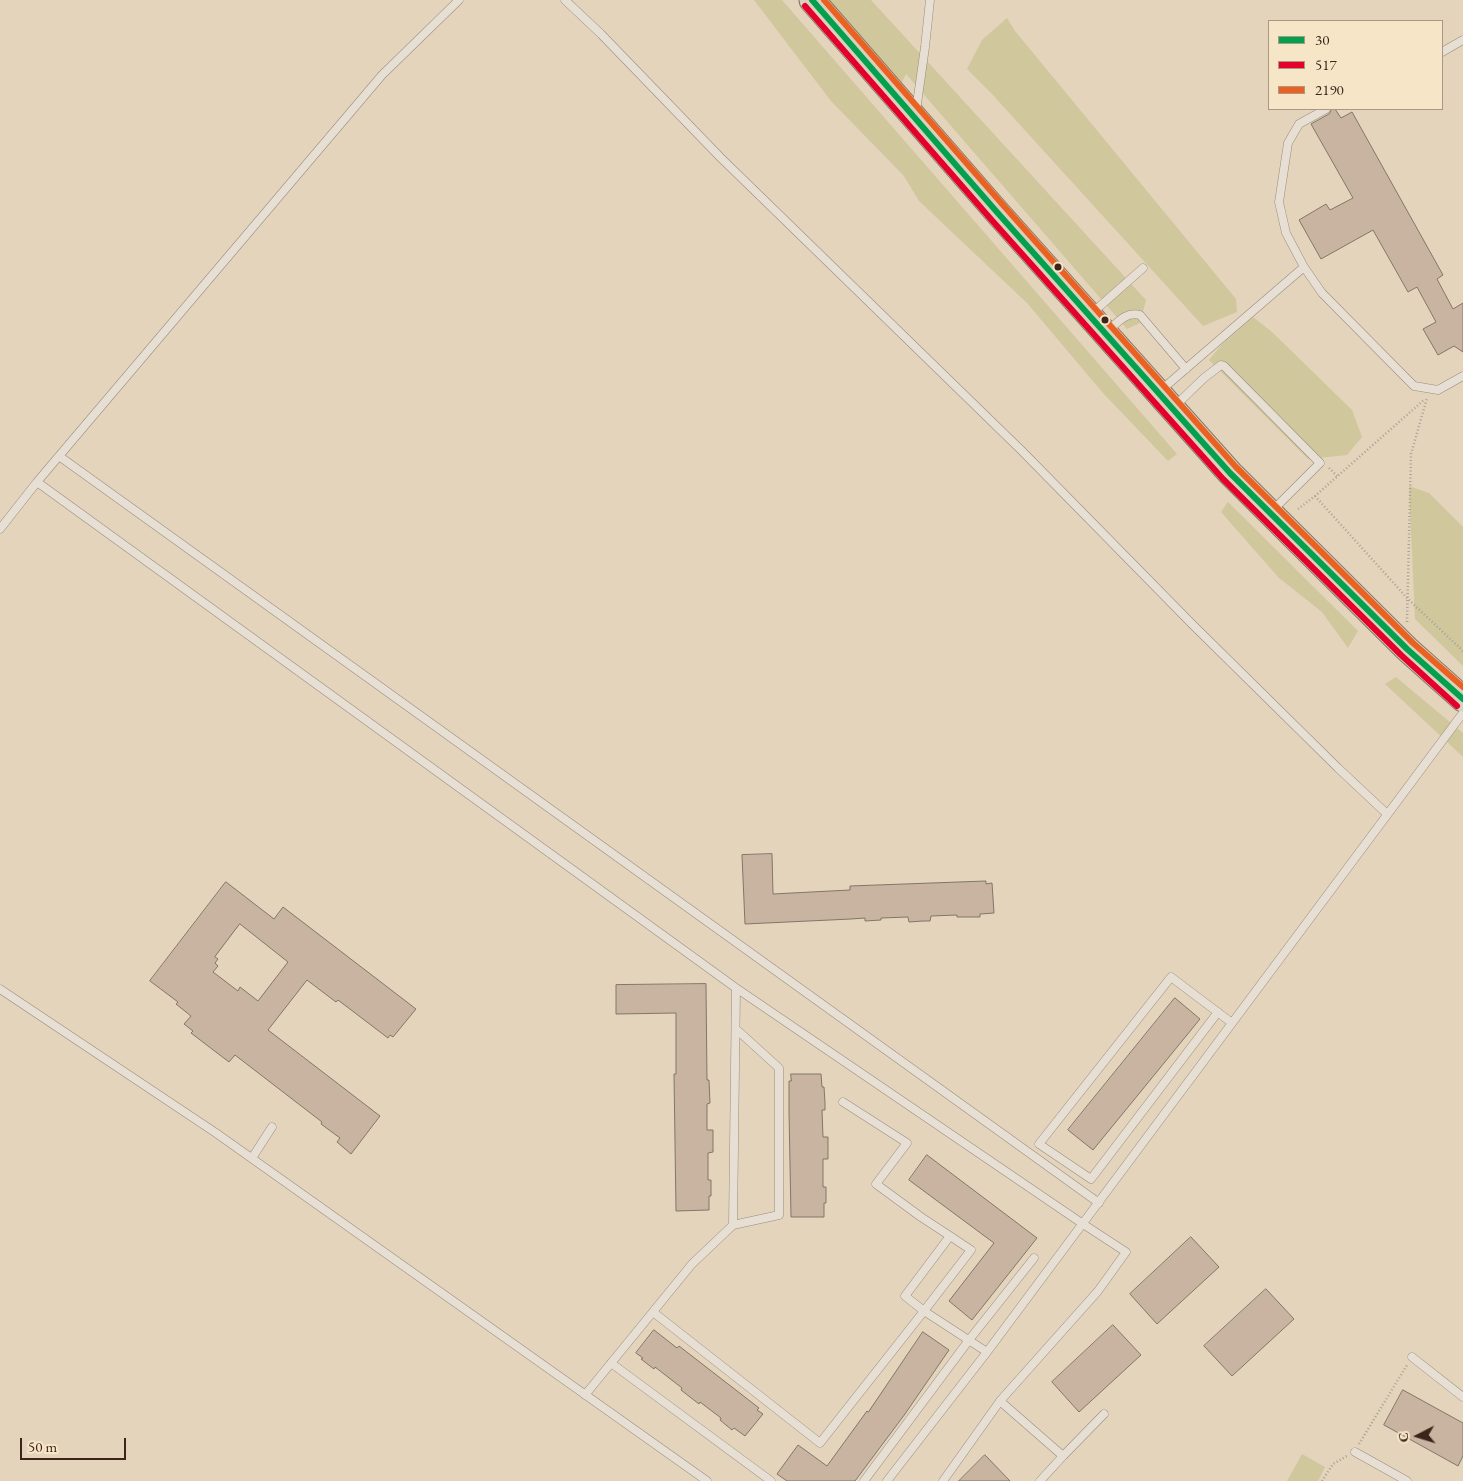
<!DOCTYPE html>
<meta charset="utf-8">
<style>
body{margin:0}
#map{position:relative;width:1463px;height:1481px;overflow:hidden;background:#e3d4bb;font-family:"EB Garamond",serif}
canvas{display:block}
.legend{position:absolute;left:1268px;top:20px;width:175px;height:90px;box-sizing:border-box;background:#f7e5c8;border:1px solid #ac9882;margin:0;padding:6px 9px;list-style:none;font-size:15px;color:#3c241a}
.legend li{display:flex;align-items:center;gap:10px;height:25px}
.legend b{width:25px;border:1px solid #ac9882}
.north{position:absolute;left:1393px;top:1411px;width:50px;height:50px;-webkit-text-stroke:4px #f7e5c8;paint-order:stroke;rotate:265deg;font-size:14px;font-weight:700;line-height:20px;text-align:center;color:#3c241a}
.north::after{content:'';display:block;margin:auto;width:18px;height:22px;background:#3c241a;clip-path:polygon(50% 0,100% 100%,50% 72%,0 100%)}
.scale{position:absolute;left:20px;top:1438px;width:106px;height:22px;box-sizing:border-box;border:2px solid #3c241a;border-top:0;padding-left:6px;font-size:15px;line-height:18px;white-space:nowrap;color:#3c241a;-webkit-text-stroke:4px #f7e5c8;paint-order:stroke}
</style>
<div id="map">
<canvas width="1463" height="1481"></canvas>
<ul class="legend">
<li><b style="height:6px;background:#03a04e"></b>30</li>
<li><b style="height:6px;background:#e4002b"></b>517</li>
<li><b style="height:6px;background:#e96222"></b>2190</li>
</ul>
<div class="north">С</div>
<div class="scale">50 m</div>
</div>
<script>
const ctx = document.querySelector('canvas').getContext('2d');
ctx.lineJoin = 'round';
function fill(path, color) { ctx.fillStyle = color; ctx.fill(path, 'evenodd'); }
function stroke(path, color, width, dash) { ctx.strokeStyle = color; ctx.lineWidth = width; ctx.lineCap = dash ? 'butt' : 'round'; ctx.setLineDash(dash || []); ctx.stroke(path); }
fill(new Path2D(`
 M754,0H782L1177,454L1168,461L1103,393L1027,303L919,201L904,176L831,101Z
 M829,0H871L1146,300L1140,323L1127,329L906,74L901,84Z
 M1007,18L1015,31L1236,299L1237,312L1203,326L991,93L967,69L982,40Z
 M1253,317L1272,332L1352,410L1362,437L1347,455L1308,459L1209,360L1222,344Z
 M1409,486L1429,493L1463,527V666L1415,619Z
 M1228,502L1358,631L1348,648L1322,612L1279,578L1221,512Z
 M1396,677L1463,733V757L1385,684Z
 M1302,1454L1325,1467L1318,1481H1287Z`), '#d0c79d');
const building = new Path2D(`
 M1332,109H1335L1341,118L1352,112L1443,275L1437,279L1453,309L1463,303V352L1454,346L1438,355L1423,329L1436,322L1417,287L1408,292L1373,230L1321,259L1299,220L1326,204L1330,210L1353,198L1311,124L1329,114Z
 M772,854L773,894L850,890V886L986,881V884L992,883L994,913L980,914V917H957V915L931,916L930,921H923L909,922L908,917L881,918V920L865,921V918L851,919L745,924L742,855Z
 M226,882L274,919L283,907L416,1009L393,1037L390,1035L388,1038L338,1000L336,1002L307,980L268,1030L380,1116L351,1154L337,1142L340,1138L321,1124L322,1122L235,1055L229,1062L191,1033L193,1031L184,1024L191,1016L176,1004L178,1002L150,981ZM240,924L288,962L258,1001L240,987L238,991L213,972L218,966L215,963L218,959L215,957Z
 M706,984L707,1080H709L710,1103L707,1104V1130H713V1152L708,1153V1180H711V1196H709V1210L676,1211L674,1074H676V1013L616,1014V985Z
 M1175,998L1200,1019L1093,1150L1068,1130Z
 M791,1074H821L822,1087H824L825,1103V1110H822L823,1137H828V1159H823V1187H826V1203H824V1217H791L789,1111V1081H791Z
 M927,1155L1037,1238L972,1320L949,1301L994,1243L909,1180Z
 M1191,1237L1219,1267L1157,1324L1130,1294Z
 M1266,1289L1294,1319L1232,1376L1204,1346Z
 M1113,1325L1141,1355L1079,1412L1052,1382Z
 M654,1330L677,1348L679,1346L759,1408L757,1410L763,1414L745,1436L734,1428L732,1430L720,1420L721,1418L700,1402L699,1404L681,1390L682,1388L655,1367L654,1369L641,1359L643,1358L636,1353Z
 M923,1332L949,1350L905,1414L855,1481H787L777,1474L798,1445L827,1466L867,1411L868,1412Z
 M1403,1390L1463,1423V1456L1458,1466L1384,1425Z
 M985,1455L1010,1481H959Z`);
fill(building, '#c9b4a2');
stroke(building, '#817668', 1);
const lane = new Path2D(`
 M565,0L601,34L720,157L1022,451L1193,625L1338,768L1387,814
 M1442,52L1463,40
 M1326,109L1299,124L1288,143L1279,202L1286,233L1304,267L1322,293L1414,386L1438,390L1463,376
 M916,111L925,47L930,0
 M1091,314L1143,268
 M1107,332C1117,323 1126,311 1140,315L1186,369
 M1160,391L1304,267
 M1174,407L1204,378L1221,365L1224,366L1320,463L1272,511
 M59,456L1099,1203
 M37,482L736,988
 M0,529L37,482L382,75L459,0
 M0,989L216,1133L707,1481
 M1218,1012L1091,1179L1039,1144L1171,977L1232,1023
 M843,1102L907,1143L876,1184L921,1217L950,1236L905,1296L924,1311L971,1250L950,1236
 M252,1158L272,1127
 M733,1225L736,988L1083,1224L1126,1252L1098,1291L1000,1401L943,1481
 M653,1312L820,1443L924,1311L987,1352
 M1412,1357L1463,1397
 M611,1363L771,1481
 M585,1395L692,1264L733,1225L779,1215V1068L736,1029
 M1000,1401L1063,1456L1040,1481
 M1355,1452L1407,1481
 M1063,1456L1104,1414
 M864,1481L969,1340L1034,1258
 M887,1481L987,1352L1463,713`);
const primary = new Path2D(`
 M812,0L996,211L1230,473L1407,649L1463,699`);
stroke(lane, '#998d7e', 9);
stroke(primary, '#817668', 27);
stroke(new Path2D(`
 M1329,468L1337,476
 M1315,496L1408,599L1463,651
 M1298,509L1315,496L1425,399
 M1407,622L1411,454L1427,398
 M1359,1444L1407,1365
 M1322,1481L1333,1464L1347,1456`), '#a8a096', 2.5, [1, 2.5]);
stroke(lane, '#e7dfd3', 8);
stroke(primary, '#dbd0be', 25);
stroke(new Path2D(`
 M812,0L996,211L1230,473L1407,649L1463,699`), '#03a04e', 6);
stroke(new Path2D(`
 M805,6L989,217L1223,479L1401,655L1457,706`), '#e4002b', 6);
stroke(new Path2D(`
 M824,0L1003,205L1236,467L1413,643L1463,687`), '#e96222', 6);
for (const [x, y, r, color] of [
 [1058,267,4.5,"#3c241a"],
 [1105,320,4.5,"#3c241a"]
]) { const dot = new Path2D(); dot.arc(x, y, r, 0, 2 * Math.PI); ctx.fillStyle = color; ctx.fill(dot); stroke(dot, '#f7e5c8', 2); }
</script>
